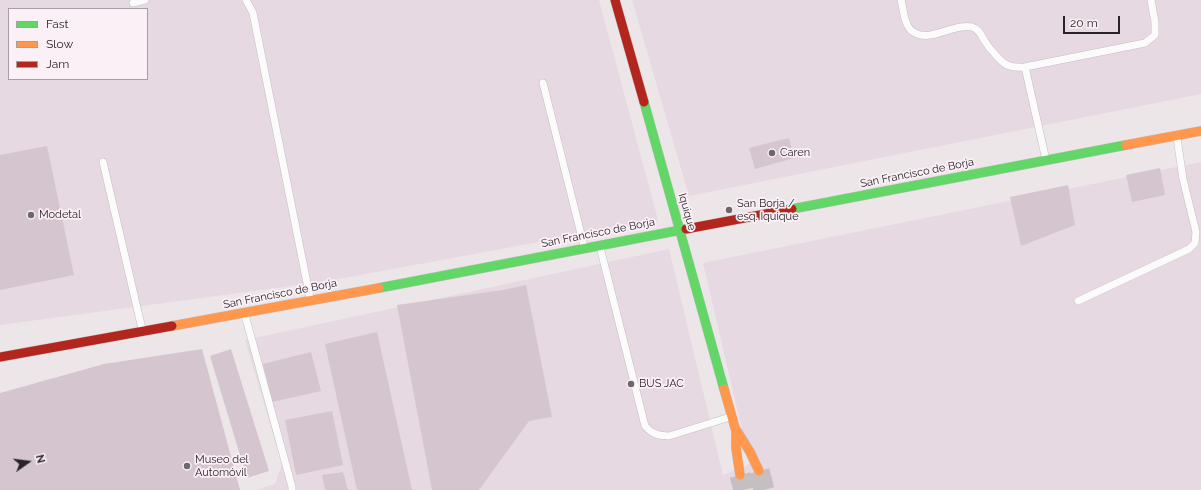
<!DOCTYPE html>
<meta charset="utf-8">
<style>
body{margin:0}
#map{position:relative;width:1201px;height:490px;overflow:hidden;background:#ece6e9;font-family:Raleway,sans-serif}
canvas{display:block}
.legend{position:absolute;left:8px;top:8px;width:140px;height:72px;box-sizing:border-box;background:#fcf0f7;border:1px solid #a79ea4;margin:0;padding:5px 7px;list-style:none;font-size:12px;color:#282427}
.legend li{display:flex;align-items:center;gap:8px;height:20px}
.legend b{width:20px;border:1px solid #a79ea4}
.north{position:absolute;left:8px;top:442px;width:40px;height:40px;-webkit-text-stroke:3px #fcf0f7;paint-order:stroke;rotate:76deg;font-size:11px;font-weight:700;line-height:16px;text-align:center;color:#282427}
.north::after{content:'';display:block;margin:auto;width:14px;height:18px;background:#282427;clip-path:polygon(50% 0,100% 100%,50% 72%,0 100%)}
.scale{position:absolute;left:1063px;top:16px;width:57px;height:18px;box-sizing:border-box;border:2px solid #282427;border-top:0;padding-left:5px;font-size:12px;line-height:14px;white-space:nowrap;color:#282427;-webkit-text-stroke:3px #fcf0f7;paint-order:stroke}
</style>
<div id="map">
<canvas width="1201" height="490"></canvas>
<ul class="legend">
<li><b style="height:5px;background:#63d668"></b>Fast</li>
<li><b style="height:5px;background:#ff974d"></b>Slow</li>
<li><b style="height:5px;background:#b3261e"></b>Jam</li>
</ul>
<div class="north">N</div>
<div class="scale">20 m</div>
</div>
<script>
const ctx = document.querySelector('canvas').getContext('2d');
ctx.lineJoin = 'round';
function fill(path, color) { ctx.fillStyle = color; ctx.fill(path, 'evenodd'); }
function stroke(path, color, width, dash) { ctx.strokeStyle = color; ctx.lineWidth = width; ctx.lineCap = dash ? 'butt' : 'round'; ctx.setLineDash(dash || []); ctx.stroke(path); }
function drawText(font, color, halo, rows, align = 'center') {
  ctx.font = font + ' Raleway,sans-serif'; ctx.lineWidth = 3.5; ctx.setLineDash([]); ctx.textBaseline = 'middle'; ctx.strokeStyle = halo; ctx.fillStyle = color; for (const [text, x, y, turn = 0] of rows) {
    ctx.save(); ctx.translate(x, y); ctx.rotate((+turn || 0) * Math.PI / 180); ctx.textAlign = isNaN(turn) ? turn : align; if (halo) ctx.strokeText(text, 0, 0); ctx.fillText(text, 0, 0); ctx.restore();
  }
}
fill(new Path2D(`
 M0,0H599L658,220L328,281L0,325ZM9,9H147V79H9Z
 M632,0H1201V94L689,196Z
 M1201,162V490H256L275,484L282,464L245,340L669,249L723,475L750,464L703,263Z`), '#e6d9e1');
fill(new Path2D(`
 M789,138L794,158L755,169L749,148Z
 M47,146L74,275L0,290V155Z
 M1160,168L1165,195L1132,202L1126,175Z
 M1068,185L1075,225L1021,246L1010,197Z
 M526,285L552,417L529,421L479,490H432L397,305L503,290Z
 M377,332L412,490H357L325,344Z
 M202,349L240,490H0V393L104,364Z
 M231,349L269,471L247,478L210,356Z
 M311,352L321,391L272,402L263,364Z
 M332,411L343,465L296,475L285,420Z
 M343,472L348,490H325L322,475Z`), '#d5c5cf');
stroke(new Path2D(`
 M759,471L764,490
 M740,475L744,490`), '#c5bfc2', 21, [21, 10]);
const lane = new Path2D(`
 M246,0L253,13L310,298
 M901,0C904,11 904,28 915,33C931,42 955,23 972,27C979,29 981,35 984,40C987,45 990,49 994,53C1004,65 1008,68 1025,67L1145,43L1155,35V22L1151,0
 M133,3L145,0
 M1025,67L1046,160
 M543,83L584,246
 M103,162L142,329
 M600,247L645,426C652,434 659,436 669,436L730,417
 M1078,301L1189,249L1195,243L1196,232L1183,179L1177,138
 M245,315L292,487V490`);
const fast = new Path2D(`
 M644,102L724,389
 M792,209L1126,145
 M379,288L686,229`);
const slow = new Path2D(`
 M1126,145L1201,131
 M172,326L379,288
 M724,389L736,431V448L740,475
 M737,431L750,452L759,471`);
const jam = new Path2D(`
 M615,0L644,102
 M686,229L792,209
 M0,357L172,326`);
stroke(lane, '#c4c0c2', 8);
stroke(fast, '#c4c0c2', 10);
stroke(slow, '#c4c0c2', 10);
stroke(jam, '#c4c0c2', 10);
stroke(lane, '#fcfbfc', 7);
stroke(fast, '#63d668', 9);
stroke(slow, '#ff974d', 9);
stroke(jam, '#b3261e', 9);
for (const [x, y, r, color] of [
 [772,153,4,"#6d686b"],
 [729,210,4,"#6d686b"],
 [31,215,4,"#6d686b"],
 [631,384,4,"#6d686b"],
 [187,466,4,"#6d686b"]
]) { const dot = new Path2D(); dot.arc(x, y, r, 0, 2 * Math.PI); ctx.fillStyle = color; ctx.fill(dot); stroke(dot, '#fcf0f7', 1.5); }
drawText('11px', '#282427', '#fcf0f7', [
 ["Caren",780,153],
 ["San Borja /",737,204],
 ["esq. Iquique",737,217],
 ["Modetal",39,215],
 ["BUS JAC",639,384],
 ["Museo del",195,460],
 ["Automóvil",195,473]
], 'left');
drawText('11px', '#282427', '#fcf0f7', [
 ["San Francisco de Borja",917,173,-11],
 ["Iquique",687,212,74],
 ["San Francisco de Borja",598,233,-11],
 ["San Francisco de Borja",280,294,-11]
]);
</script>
